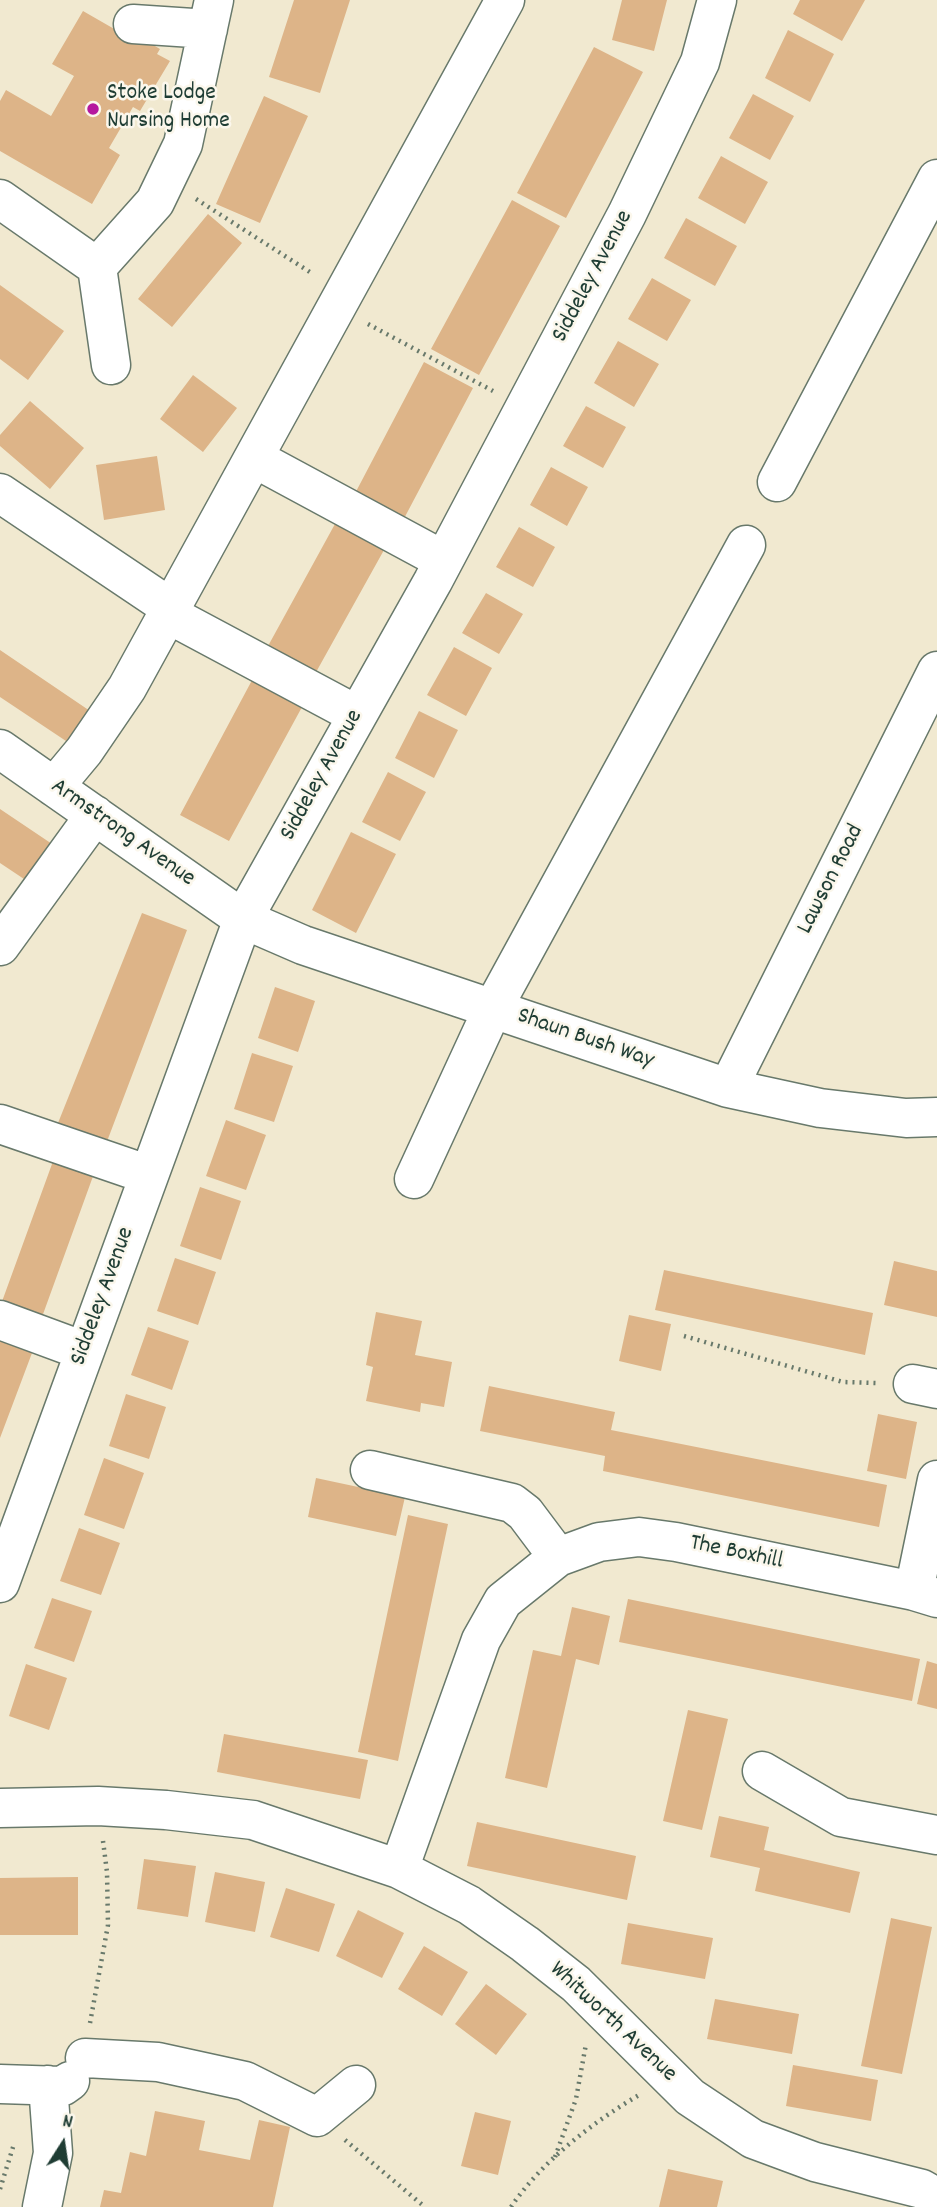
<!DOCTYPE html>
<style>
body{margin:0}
#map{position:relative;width:937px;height:2207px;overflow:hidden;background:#f1e9d0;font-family:Dekko,sans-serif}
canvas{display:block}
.north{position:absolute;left:28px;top:2109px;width:70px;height:70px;-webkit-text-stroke:5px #fbf7ec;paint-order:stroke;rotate:12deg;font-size:19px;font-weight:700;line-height:28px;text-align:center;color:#1f3d34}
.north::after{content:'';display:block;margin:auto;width:24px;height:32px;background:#1f3d34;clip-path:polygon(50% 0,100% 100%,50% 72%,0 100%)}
</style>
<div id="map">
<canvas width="937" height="2207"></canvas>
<div class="north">N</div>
</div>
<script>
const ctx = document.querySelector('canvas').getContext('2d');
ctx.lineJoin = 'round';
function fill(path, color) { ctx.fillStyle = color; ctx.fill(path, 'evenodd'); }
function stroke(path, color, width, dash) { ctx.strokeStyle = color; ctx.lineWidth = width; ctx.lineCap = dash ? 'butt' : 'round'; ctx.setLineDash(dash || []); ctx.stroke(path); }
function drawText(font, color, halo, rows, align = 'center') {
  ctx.font = font + ' Dekko,sans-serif'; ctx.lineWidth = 5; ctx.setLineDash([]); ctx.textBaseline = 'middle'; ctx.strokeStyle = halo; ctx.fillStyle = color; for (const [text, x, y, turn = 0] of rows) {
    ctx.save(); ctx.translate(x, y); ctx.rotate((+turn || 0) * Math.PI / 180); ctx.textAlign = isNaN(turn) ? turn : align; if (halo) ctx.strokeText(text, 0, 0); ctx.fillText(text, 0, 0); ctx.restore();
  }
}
fill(new Path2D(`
 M294,0H350L320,93L269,77Z
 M622,0H667L654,51L612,40Z
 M800,0H865L842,41L793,14Z
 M83,11L123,34L126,29L160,49L157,54L170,61L140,111L133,107L109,148L120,155L92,204L0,151V101L6,90L51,116L74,76L52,64Z
 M788,30L834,54L810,102L765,78Z
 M594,47L643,72L566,218L517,193Z
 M753,94L794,116L770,160L729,138Z
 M264,96L308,116L260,223L216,204Z
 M721,156L768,182L745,224L698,198Z
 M512,200L560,226L479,375L431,349Z
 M208,214L242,243L172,327L138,299Z
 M686,218L737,246L715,286L664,258Z
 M652,278L691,300L667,341L628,319Z
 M0,285L64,331L28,380L0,359Z
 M618,341L659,364L634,407L594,383Z
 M424,362L473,388L399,528L350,503Z
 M193,375L237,408L203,452L160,419Z
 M30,401L84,448L50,489L0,446V435Z
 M586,406L626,427L603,468L563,446Z
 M157,456L165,510L104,520L96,465Z
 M551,467L588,487L567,526L530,505Z
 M341,513L389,541L310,683L262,657Z
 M519,527L555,547L533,587L496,567Z
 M486,593L523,614L499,654L462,633Z
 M454,647L492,668L466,716L427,695Z
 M0,650L93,713L72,745L0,697Z
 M258,669L308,696L229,841L180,815Z
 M419,711L458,730L434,778L395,758Z
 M388,772L426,792L400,841L362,822Z
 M0,809L61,850L36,887L0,863Z
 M351,832L396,854L356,933L312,910Z
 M142,913L187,930L103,1152L54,1133Z
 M275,987L315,1001L298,1052L258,1038Z
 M252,1053L293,1066L274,1122L234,1109Z
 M226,1120L266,1135L246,1190L206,1176Z
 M56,1153L96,1168L38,1328L0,1307Z
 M200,1187L241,1201L221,1260L180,1246Z
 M175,1258L216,1272L198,1325L157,1311Z
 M894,1261L937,1271V1317L884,1305Z
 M664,1270L873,1313L865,1355L655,1310Z
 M376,1312L422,1321L415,1355L452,1362L444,1407L421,1403L420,1412L366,1401L373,1367L366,1365Z
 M629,1315L671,1324L661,1371L619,1361Z
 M148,1327L189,1341L172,1390L131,1375Z
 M0,1331L35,1345L0,1438Z
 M489,1386L615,1412L611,1430L887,1485L879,1527L603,1471L605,1456L480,1431Z
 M126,1394L166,1407L149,1459L109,1446Z
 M878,1414L917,1422L906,1479L867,1471Z
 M104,1458L144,1473L124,1529L84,1515Z
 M316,1478L405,1497L396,1536L308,1517Z
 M408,1515L448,1524L398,1761L358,1752Z
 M79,1528L120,1543L101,1595L60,1581Z
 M52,1598L92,1611L74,1662L34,1648Z
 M628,1599L920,1659L912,1701L619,1642Z
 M572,1607L610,1616L599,1665L576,1659L547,1788L505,1778L533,1650L561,1656Z
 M927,1661L937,1664V1709L917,1704Z
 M26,1664L67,1678L49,1730L9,1716Z
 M688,1710L728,1719L702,1830L663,1821Z
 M224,1734L368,1760L360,1799L217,1772Z
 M719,1816L769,1827L764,1850L860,1872L850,1913L755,1891L760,1868L710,1857Z
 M477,1822L636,1856L627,1900L467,1866Z
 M144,1859L196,1866L188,1917L137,1909Z
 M215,1872L265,1882L255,1932L205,1922Z
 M78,1877V1935H0V1878Z
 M286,1888L335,1904L319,1952L270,1937Z
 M358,1910L404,1933L382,1978L336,1956Z
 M891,1918L932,1927L902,2074L861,2066Z
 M628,1923L713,1938L705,1979L621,1964Z
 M424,1946L468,1972L442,2016L398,1989Z
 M486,1984L527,2014L496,2055L455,2024Z
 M715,1999L799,2014L792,2054L707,2039Z
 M793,2065L878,2080L871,2121L786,2106Z
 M155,2111L205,2121L199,2150L250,2160L259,2120L290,2127L273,2207H100L104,2190L121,2193L130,2152L146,2156Z
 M475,2112L511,2121L498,2175L461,2166Z
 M668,2169L723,2181L717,2207H659Z`), '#ddb488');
const minor = new Path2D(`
 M133,24L208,29
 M0,199L97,267L155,202L183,144L214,0
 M97,267L111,365
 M254,458L443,560
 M777,482L937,179
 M0,493L171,608
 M168,614L357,715
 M0,749L243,919L303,945L728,1088L820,1108L906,1118L937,1117
 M54,787L84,751L127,688L505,0
 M0,946L95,815
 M728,1088L937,671
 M0,1124L149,1175
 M414,1179L493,1008L746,545
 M0,1320L84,1351
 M913,1384L937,1389
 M370,1470L512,1503L525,1513L558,1557
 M0,1583L243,919L433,581L627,214L700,62L717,0
 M914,1591L937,1480
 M762,1771L841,1817L937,1835
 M0,1808L98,1806L166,1810L253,1820L399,1869L469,1905L525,1944L576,1984L690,2097L753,2139L815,2162L922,2189L937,2198
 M399,1869L481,1640L503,1601L558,1557L599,1542L639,1537L676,1542L914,1591L937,1598
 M85,2058L158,2062L245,2081L317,2117L356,2085
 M0,2084L63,2086L70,2081
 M42,2207L53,2153L48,2085`);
stroke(minor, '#68796b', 41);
stroke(new Path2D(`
 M196,199L313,274
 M368,324L493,391
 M684,1336L843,1382L877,1383
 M90,2023L108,1925L107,1872L103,1841
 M345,2140L425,2207
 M555,2157L576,2099L586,2044
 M0,2189L14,2144
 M511,2207C541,2162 593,2122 639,2095`), '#68796b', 4.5, [2, 5]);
stroke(minor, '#fff', 38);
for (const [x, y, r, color] of [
 [93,109,7,"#b5179e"]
]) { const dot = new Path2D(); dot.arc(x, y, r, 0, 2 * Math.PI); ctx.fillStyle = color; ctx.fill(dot); stroke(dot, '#fbf7ec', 2.5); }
drawText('24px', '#1f3d34', '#fbf7ec', [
 ["Stoke Lodge",107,95],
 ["Nursing Home",107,123]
], 'left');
drawText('24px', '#1f3d34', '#fbf7ec', [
 ["Siddeley Avenue",594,277,-62],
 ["Siddeley Avenue",323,776,-61],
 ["Armstrong Avenue",122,834,35],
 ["Lawson Road",832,880,-63],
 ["Shaun Bush Way",585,1040,19],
 ["Siddeley Avenue",104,1297,-70],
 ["The Boxhill",736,1554,12],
 ["Whitworth Avenue",612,2023,43]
]);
</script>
